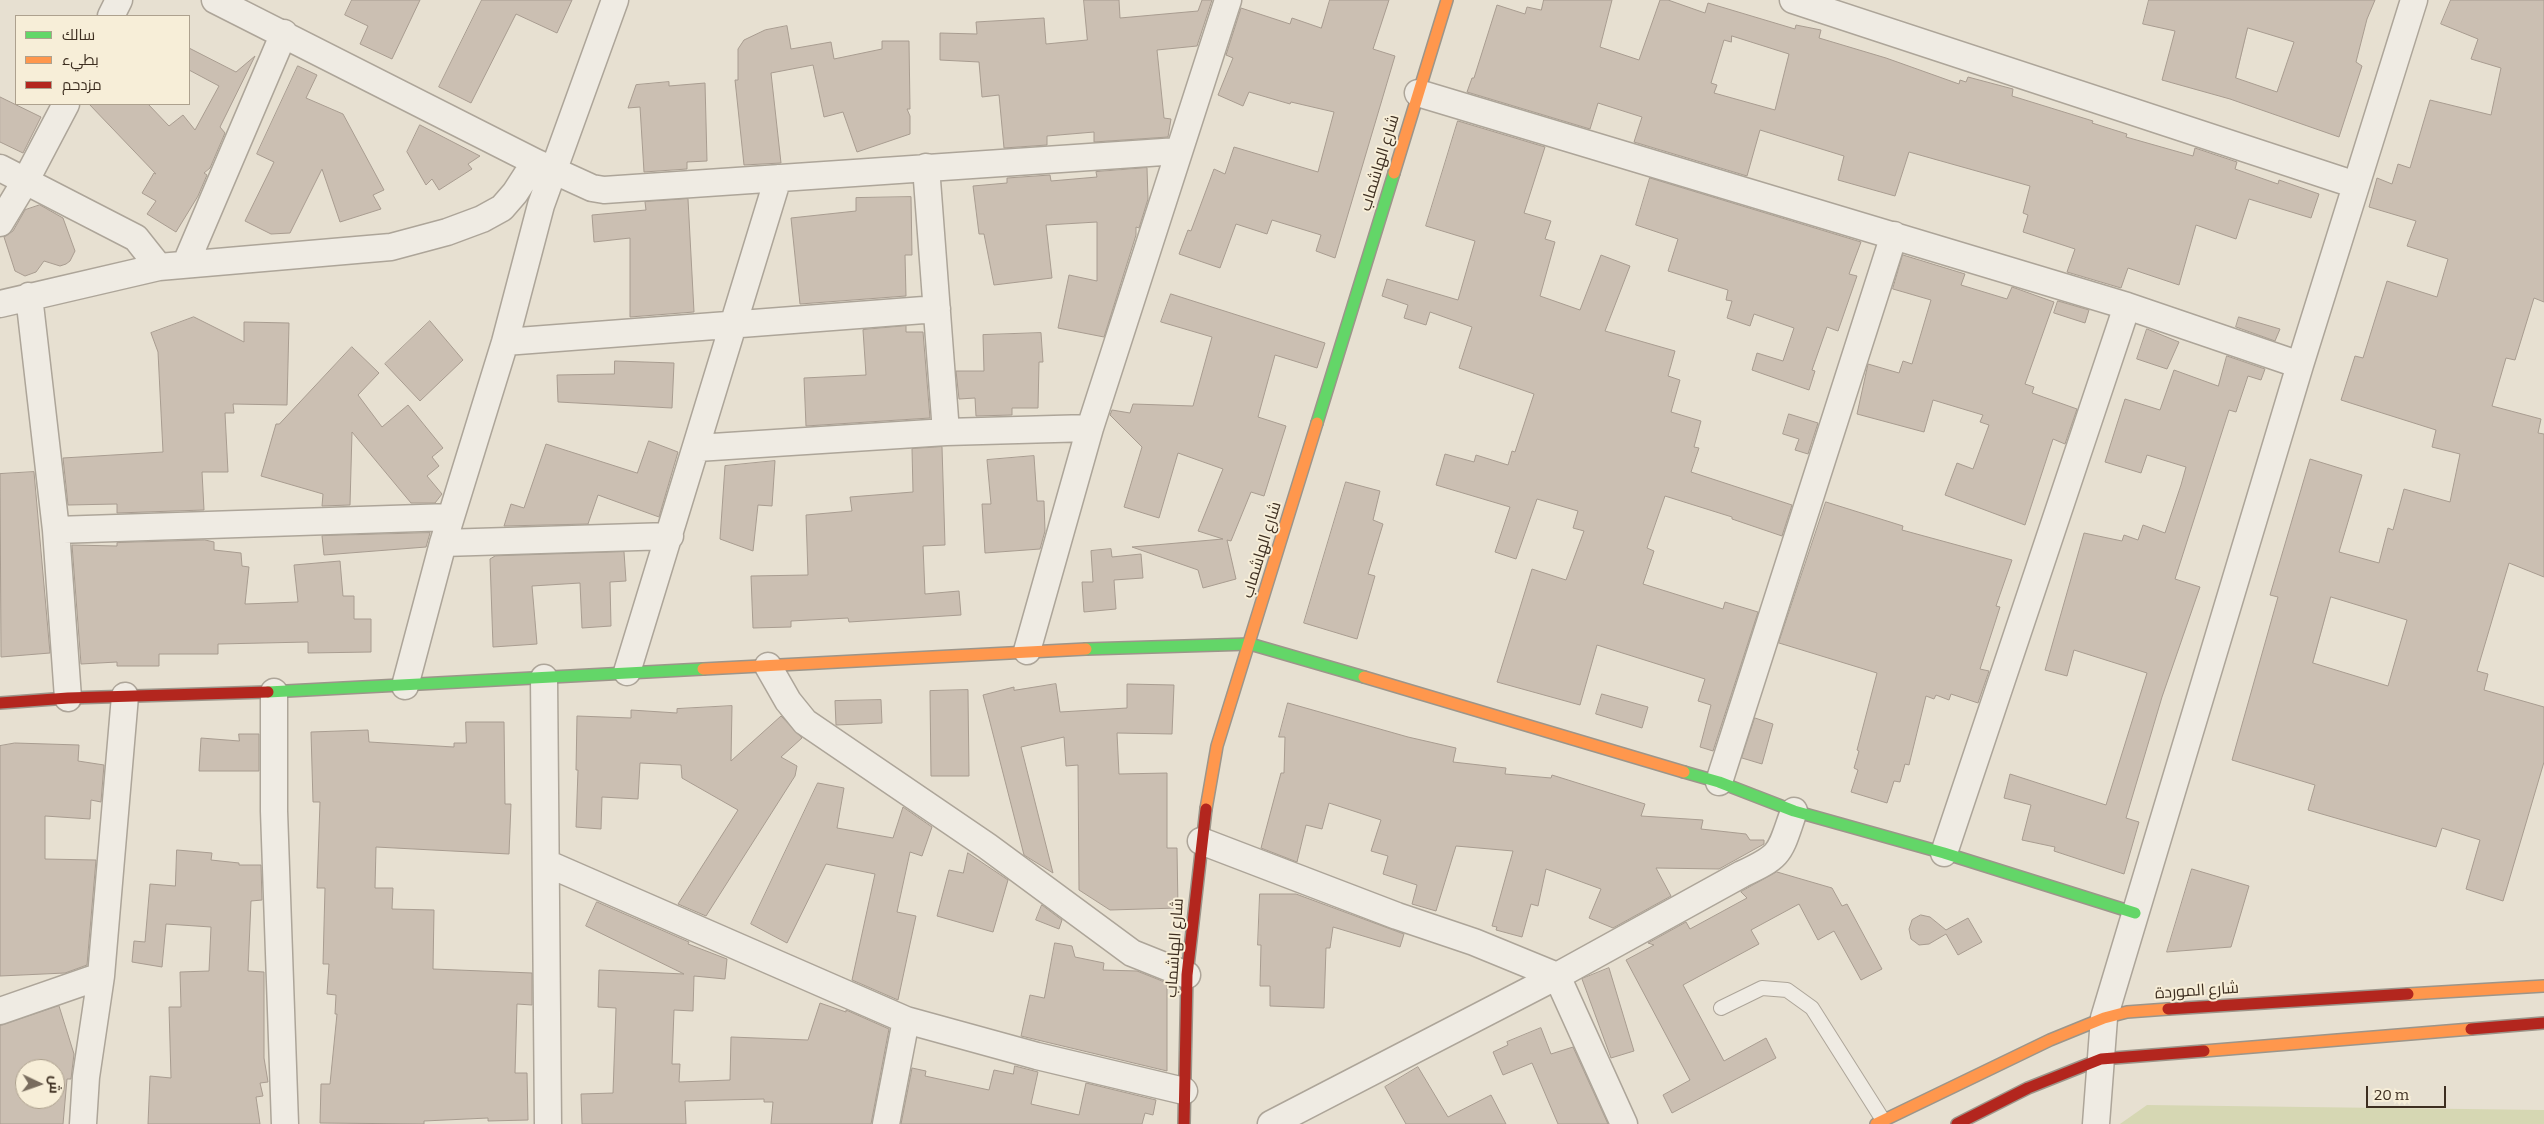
<!DOCTYPE html>
<meta charset="utf-8">
<style>
body{margin:0}
#map{position:relative;width:2544px;height:1124px;overflow:hidden;background:#e7e0d1;font-family:Bitter,Cairo,serif}
canvas{display:block}
.legend{position:absolute;left:15px;top:15px;width:175px;height:90px;box-sizing:border-box;background:#f7eed8;border:1px solid #ada18e;margin:0;padding:6px 9px;list-style:none;font-size:15px;color:#3d2e20}
.legend li{display:flex;align-items:center;gap:10px;height:25px}
.legend b{width:25px;border:1px solid #ada18e}
.north{position:absolute;left:15px;top:1059px;width:50px;height:50px;box-sizing:border-box;background:#f7eed8;border:1px solid #ada18e;border-radius:50%;rotate:93deg;font-size:14px;font-weight:700;line-height:20px;text-align:center;color:#3d2e20}
.north::after{content:'';display:block;margin:auto;width:18px;height:22px;background:#786c5e;clip-path:polygon(50% 0,100% 100%,50% 72%,0 100%)}
.scale{position:absolute;left:2366px;top:1086px;width:80px;height:22px;box-sizing:border-box;border:2px solid #3d2e20;border-top:0;padding-left:6px;font-size:15px;line-height:18px;white-space:nowrap;color:#3d2e20;-webkit-text-stroke:4px #f7eed8;paint-order:stroke}
</style>
<div id="map">
<canvas width="2544" height="1124"></canvas>
<ul class="legend">
<li><b style="height:6px;background:#63d668"></b>سالك</li>
<li><b style="height:6px;background:#ff974d"></b>بطيء</li>
<li><b style="height:6px;background:#b3261e"></b>مزدحم</li>
</ul>
<div class="north">ش</div>
<div class="scale">20 m</div>
</div>
<script>
const ctx = document.querySelector('canvas').getContext('2d');
ctx.lineJoin = 'round';
function fill(path, color) { ctx.fillStyle = color; ctx.fill(path, 'evenodd'); }
function stroke(path, color, width, dash) { ctx.strokeStyle = color; ctx.lineWidth = width; ctx.lineCap = dash ? 'butt' : 'round'; ctx.setLineDash(dash || []); ctx.stroke(path); }
function drawText(font, color, halo, rows, align = 'center') {
  ctx.font = font + ' Bitter,Cairo,serif'; ctx.lineWidth = 4; ctx.setLineDash([]); ctx.textBaseline = 'middle'; ctx.strokeStyle = halo; ctx.fillStyle = color; for (const [text, x, y, turn = 0] of rows) {
    ctx.save(); ctx.translate(x, y); ctx.rotate((+turn || 0) * Math.PI / 180); ctx.textAlign = isNaN(turn) ? turn : align; if (halo) ctx.strokeText(text, 0, 0); ctx.fillText(text, 0, 0); ctx.restore();
  }
}
fill(new Path2D(`
 M2147,1105L2544,1110V1124H2120Z`), '#d6d7b3');
const building = new Path2D(`
 M352,0H420L392,59L360,44L368,26L345,15Z
 M482,0H572L557,33L516,14L471,103L439,87Z
 M1084,0H1119L1120,18L1198,11L1202,0H1212L1197,46L1157,50L1164,118L1171,119L1168,137L1094,142V132L1047,136V145L1004,148L999,95L982,97L979,62L940,60V33L977,34L976,22L1044,18L1046,44L1087,40Z
 M1330,0H1389L1373,49L1395,56L1335,258L1316,251L1321,235L1272,220L1267,234L1236,224L1220,268L1179,254L1188,230L1191,231L1214,169L1225,174L1234,147L1318,172L1334,112L1291,102L1290,104L1249,92L1243,106L1218,95L1233,58L1226,55L1241,8L1290,24L1292,18L1321,28Z
 M1544,0H1612L1600,47L1639,60L1660,0H1668L1705,13L1708,3L1795,29L1796,25L1821,30L1819,38L1886,58L1959,84L1960,80L1966,82L1968,77L2013,89L2012,96L2093,121L2092,123L2127,134L2126,137L2193,156L2195,148L2237,162L2235,169L2278,184L2279,180L2319,194L2311,218L2249,199L2236,239L2196,225L2179,285L2128,268L2121,288L2067,272L2075,249L2023,232L2028,215L2023,213L2030,186L1909,152L1895,196L1838,180L1844,156L1760,130L1747,176L1634,142L1642,117L1598,103L1590,129L1467,92L1472,78H1474L1497,5L1525,14L1527,7L1541,10ZM1732,36L1789,54L1775,110L1714,93L1717,85L1711,83L1724,40L1731,42Z
 M2149,0H2375L2367,19L2356,62L2362,66L2339,137L2230,99L2162,80L2175,31L2143,24ZM2248,28L2294,42L2277,92L2236,78Z
 M2451,0H2544V302L2534,298L2515,360L2506,358L2492,406L2541,419L2538,433L2544,434V577L2509,563L2477,671L2488,674L2484,690L2544,707V762L2503,901L2466,889L2480,840L2442,828L2436,847L2308,810L2315,785L2232,760L2278,597L2270,595L2310,459L2362,475L2339,552L2379,563L2388,528L2393,530L2404,489L2450,502L2460,454L2432,447L2436,430L2341,400L2355,356L2363,358L2387,281L2437,297L2448,259L2407,246L2416,221L2369,207L2377,178L2392,184L2398,164L2410,168L2430,100L2491,115L2501,68L2471,59L2478,39L2441,24ZM2331,597L2407,620L2388,686L2313,663Z
 M787,26L791,49L831,42L834,59L882,49V41H909L910,109H907L910,116V134L857,152L843,112L824,117L813,65L771,73L781,163L744,165L735,80H738V49L744,40L765,30Z
 M189,48L236,72L255,56L220,127L225,133L210,168L204,173L207,175L198,196L176,232L147,214L156,201L142,193L154,173L156,174L89,104H148L169,126L183,115L195,130L219,86L189,70Z
 M298,66L317,75L306,98L343,114L384,190L373,195L381,209L340,222L322,169L290,233L271,234L245,221L274,162L257,154Z
 M669,82V86L705,83L707,161L687,162V169L644,172L640,107L628,108L636,85Z
 M0,97L41,117L23,153L0,142Z
 M1458,121L1545,147L1524,213L1551,221L1545,239L1555,242L1540,296L1580,310L1601,255L1630,266L1605,331L1675,351L1668,376L1680,380L1671,412L1701,421L1694,447L1699,448L1691,472L1792,505L1782,536L1732,519V517L1665,496L1647,548L1654,551L1643,584L1723,609L1725,602L1758,612L1713,751L1700,747L1711,705L1698,701L1705,679L1597,645L1580,705L1497,682L1532,569L1566,580L1584,531L1573,528L1578,511L1537,499L1516,559L1495,552L1510,507L1436,485L1445,454L1474,462L1476,455L1508,465L1512,451L1515,452L1534,394L1459,368L1472,327L1430,312L1426,325L1404,318L1408,305L1382,296L1387,279L1458,300L1475,241L1426,226Z
 M420,125L480,156L468,164L472,169L439,190L432,179L426,185L407,152Z
 M1147,168L1148,199L1139,228L1136,227V235L1104,337L1058,328L1069,275L1097,281V222L1046,225L1052,278L994,285L984,234H979L973,186L1007,183V178L1050,175L1051,181L1097,177L1096,172Z
 M1650,178L1861,242L1849,274L1857,276L1838,331L1827,327L1812,370L1815,371L1809,390L1752,370L1757,353L1783,361L1794,328L1754,314L1750,326L1727,318L1732,301L1726,300L1728,290L1668,271L1678,239L1636,225Z
 M911,197L912,255H905L906,296L800,304L791,218L856,211V198Z
 M688,199L694,312L630,317V238L594,242L592,215L646,210L645,202Z
 M40,205L63,218L75,251L70,261L66,264L60,266L44,261L36,272L25,276L15,271L4,237L13,231L25,210Z
 M1903,255L1965,274L1961,285L2007,299L2012,287L2054,302L2025,384L2034,387L2032,393L2077,409L2065,444L2053,439L2025,525L1945,495L1957,463L1973,469L1989,425L1980,422L1983,415L1933,400L1924,432L1857,414L1868,364L1899,373L1903,361L1912,364L1931,300L1893,289Z
 M1171,294L1325,343L1317,368L1275,355L1258,417L1286,426L1264,496L1251,492L1231,541L1227,540L1236,579L1203,588L1198,570L1132,547L1223,539L1198,531L1223,469L1178,453L1159,518L1124,507L1142,447L1110,415L1112,410L1130,413L1133,404L1193,406L1212,337L1161,322Z
 M2058,301L2089,310L2085,323L2054,313Z
 M194,317L244,342V322L289,323L287,405L233,404L234,413H225L228,472H202L204,510L117,513V504L68,505L63,458L163,452L158,352L151,333Z
 M2239,317L2280,329L2275,341L2236,327Z
 M430,321L463,360L420,401L385,364Z
 M906,326V332H923L930,418L806,426L804,378L866,375L863,330Z
 M2147,329L2179,342L2167,369L2137,359Z
 M1041,333L1043,362H1039L1038,408H1012V415L976,416L975,398L959,399L956,371H984L983,335Z
 M352,347L379,373L358,395L382,427L408,405L443,448L432,457L439,466L427,476L442,494L435,503H411L352,432L350,505L322,506L323,494L261,476L276,424H279Z
 M2227,356L2265,369L2261,380L2248,376L2236,412L2229,410L2175,579L2200,587L2162,697L2126,818L2139,822L2124,874L2054,851L2055,847L2022,840L2031,805L2004,798L2010,774L2106,805L2147,673L2074,650L2067,676L2045,670L2084,533L2122,541L2124,535L2138,540L2143,525L2165,533L2181,485L2186,467L2147,455L2141,473L2105,462L2125,399L2160,410L2174,370L2218,386Z
 M615,361L674,363L672,408L558,402L557,375L614,374Z
 M1789,414L1818,423L1808,454L1795,450L1799,439L1783,434Z
 M649,441L678,452L659,517L598,495L588,524L504,526L511,504L524,508L546,444L637,473Z
 M942,447L945,545L923,546L925,594L959,591L961,615L849,622L848,618L791,621V627L753,628L751,576L808,575L806,515L852,511L850,497L913,492L912,449Z
 M1034,456L1037,501H1044L1045,531L1040,549L985,553L982,504H991L987,460Z
 M775,461L772,506L758,505L753,551L720,539L725,466Z
 M34,472L50,653L1,657L0,474Z
 M1346,482L1380,491L1373,520L1383,524L1368,574L1375,576L1357,639L1304,623Z
 M1826,502L1903,526L1902,530L2012,560L1996,606L2000,607L1980,669L1989,671L1978,703L1951,694L1949,700L1936,695L1934,699L1926,696L1909,765L1905,764L1900,782L1894,781L1887,803L1851,792L1858,770L1854,768L1859,751L1857,750L1877,673L1779,643Z
 M430,533L426,547L324,555L322,536Z
 M205,540L214,542V550L241,553L242,566L249,567L245,604L298,602L294,565L340,561L343,596H354V619H371V652L308,653V642L218,644V654H159V666H117V662L81,664L72,545L117,546V543Z
 M1111,549L1112,557L1141,554L1143,578L1114,580L1116,609L1084,612L1082,582H1093L1091,551Z
 M624,552L626,581L610,582L611,626L582,628L580,583L532,586L537,644L493,647L490,559L495,556Z
 M1056,684L1060,712L1127,708V684L1174,685L1172,734L1117,733L1119,774L1167,773V848H1177L1178,908L1110,910L1079,890L1078,765L1066,766L1064,737L1021,747L1053,873L1024,855L983,695L1014,687V690Z
 M968,690L969,776H931L930,691Z
 M1602,694L1648,707L1642,728L1596,714Z
 M881,700L882,723L836,725L835,701Z
 M1288,703L1408,737L1456,748L1453,762L1506,768L1505,774L1551,778L1552,775L1645,804L1641,816L1703,820L1701,829L1746,834L1750,840H1764V844L1719,869L1656,868L1671,896L1613,928L1589,918L1601,889L1546,869L1538,906L1531,904L1522,937L1496,930L1497,927L1492,926L1513,851L1456,846L1436,911L1412,904L1417,885L1383,874L1388,856L1371,851L1381,820L1329,803L1322,829L1306,825L1297,862L1261,848L1281,773H1284L1285,737H1279Z
 M732,706L731,761L781,716L802,738L781,757L797,766L795,776L706,916L678,904L738,810L682,778L681,765L640,763L638,799L602,797L601,829L576,827L578,770H576L577,716L631,718V710L677,713V709Z
 M1755,718L1773,724L1762,764L1742,758Z
 M466,722H504L505,804H511L509,854L376,847L375,888H393L392,909L434,910L433,969L532,973V1005L517,1004L515,1073H527L528,1120L488,1121V1118L424,1121V1124L320,1123L321,1084H330L337,1014H335L336,995L327,994L329,964H323L325,888H317L320,802H313L311,732L368,730L369,742L454,747V743H466Z
 M239,734H259V771H199L201,738L239,741Z
 M15,743L79,745L78,761L104,765L101,802L91,800L90,819L45,816V859L96,860L87,965L65,973L0,976V746Z
 M818,783L844,788L837,828L893,838L903,807L932,827L922,856L910,852L897,912L916,916L898,1000L852,980L875,874L826,864L787,943L751,924Z
 M177,850L212,853L211,860L239,863V865H261L262,900L251,901L248,971L264,972V1058L268,1082L260,1083L263,1096L256,1097L260,1124H148L150,1076L171,1078L169,1007H181L180,972L209,971L211,927L166,924L162,967L132,962L134,941L145,942L150,884L175,886Z
 M968,853L1008,880L993,932L937,916L949,870L963,873Z
 M2192,869L2249,886L2231,947L2167,952Z
 M1777,872L1832,888L1842,906L1847,904L1882,969L1861,980L1834,931L1818,940L1799,904L1751,930L1759,944L1683,985L1724,1061L1766,1038L1776,1058L1672,1113L1663,1095L1690,1080L1626,960L1654,945L1648,943L1686,922L1690,929L1747,898L1741,892Z
 M1260,894H1296L1404,934L1400,947L1333,927L1330,948H1326L1324,1008L1270,1006V986H1260L1261,945H1258Z
 M597,902L689,942L688,944L727,959L725,979L694,976L693,1011L674,1010L672,1064H680L679,1082L730,1080L731,1037L808,1040L820,1003L846,1012V1010L889,1029L871,1124H771L773,1102H764V1099L685,1101L686,1124H582L581,1094L613,1093L616,1008L598,1007L599,970L684,974L586,926Z
 M1042,905L1062,920L1059,929L1036,920Z
 M1921,915L1930,917L1946,930L1968,918L1982,942L1958,955L1946,934L1929,944L1919,945L1911,939L1909,929L1912,920Z
 M1055,943L1072,946L1075,957L1104,963L1103,970L1137,971L1167,983V1071L1021,1036L1030,995L1044,998Z
 M1609,968L1634,1051L1611,1058L1582,979Z
 M59,1006L74,1054L71,1079H67L63,1124H0V1026ZM25,1069H55V1099H25Z
 M1541,1028L1551,1054L1573,1047L1608,1124H1558L1532,1063L1503,1075L1493,1052L1508,1045L1507,1042Z
 M1015,1066L1038,1072L1031,1104L1079,1115L1086,1083L1156,1100L1153,1115L1145,1113L1142,1124H901L912,1068L926,1071L925,1076L989,1090L994,1070L1013,1074Z
 M1418,1067L1448,1117L1491,1095L1506,1124H1406L1385,1087Z`);
fill(building, '#cbbfb2');
stroke(building, '#a89c90', 1);
const lane = new Path2D(`
 M1721,1008L1762,988L1787,990L1812,1008L1883,1120`);
const street = new Path2D(`
 M215,0L535,162L592,188L604,190L1178,151
 M1793,0L2356,185
 M111,16L119,0
 M1418,93L2127,306L2300,365
 M926,167L946,432
 M0,168L136,238L159,267
 M0,223L26,180L66,104
 M186,263L284,33
 M29,296L56,530
 M0,304L159,267L391,247L447,232L482,219L502,208L515,193L535,162
 M505,342L937,309
 M697,448L946,432L1090,428
 M443,543L670,536
 M1027,651L1090,428L1228,0
 M768,666L788,701L805,722L987,846L1132,953L1187,975
 M627,672L778,178
 M544,678L548,1124
 M405,686L443,543L505,342L541,205L615,0
 M274,692V811L285,1124
 M68,698L56,530L451,517
 M1719,782L1894,235
 M1201,841L1397,916L1474,942L1557,976L1624,1124
 M1944,853L2127,306
 M546,863L906,1020L1037,1056L1184,1091
 M0,1011L101,976
 M83,1124L86,1077L101,976L125,696
 M886,1124L906,1020
 M1271,1124L1557,976L1742,874C1783,855 1779,853 1794,811
 M2096,1124L2104,1018L2300,365L2414,0`);
const fast = new Path2D(`
 M1317,423L1394,173
 M1086,649L1250,644L1364,677
 M268,692L703,669
 M1684,772L1719,782L1794,811L1944,853L2135,913`);
const slow = new Path2D(`
 M1394,173L1447,0
 M703,669L1086,649
 M1364,677L1684,772
 M1206,809L1217,746L1317,423
 M2408,994L2544,986
 M2204,1051L2471,1029
 M1876,1124L2050,1040L2104,1018L2127,1012L2168,1009`);
const jam = new Path2D(`
 M0,703L68,698L268,692
 M2168,1009L2408,994
 M2471,1029L2544,1023
 M1184,1124L1187,975L1206,809
 M1957,1124L2028,1088L2101,1059L2204,1051`);
stroke(lane, '#ada599', 16);
stroke(street, '#ada599', 29);
stroke(fast, '#9c958a', 14);
stroke(slow, '#9c958a', 14);
stroke(jam, '#9c958a', 14);
stroke(lane, '#efebe3', 14);
stroke(street, '#efebe3', 26);
stroke(fast, '#63d668', 11);
stroke(slow, '#ff974d', 11);
stroke(jam, '#b3261e', 11);
drawText('16px', '#3d2e20', '#f7eed8', [
 ["شارع الهاشماب",1380,163,-73],
 ["شارع الهاشماب",1262,550,-73],
 ["شارع الهاشماب",1175,948,-86],
 ["شارع الموردة",2197,991,-4]
]);
</script>
